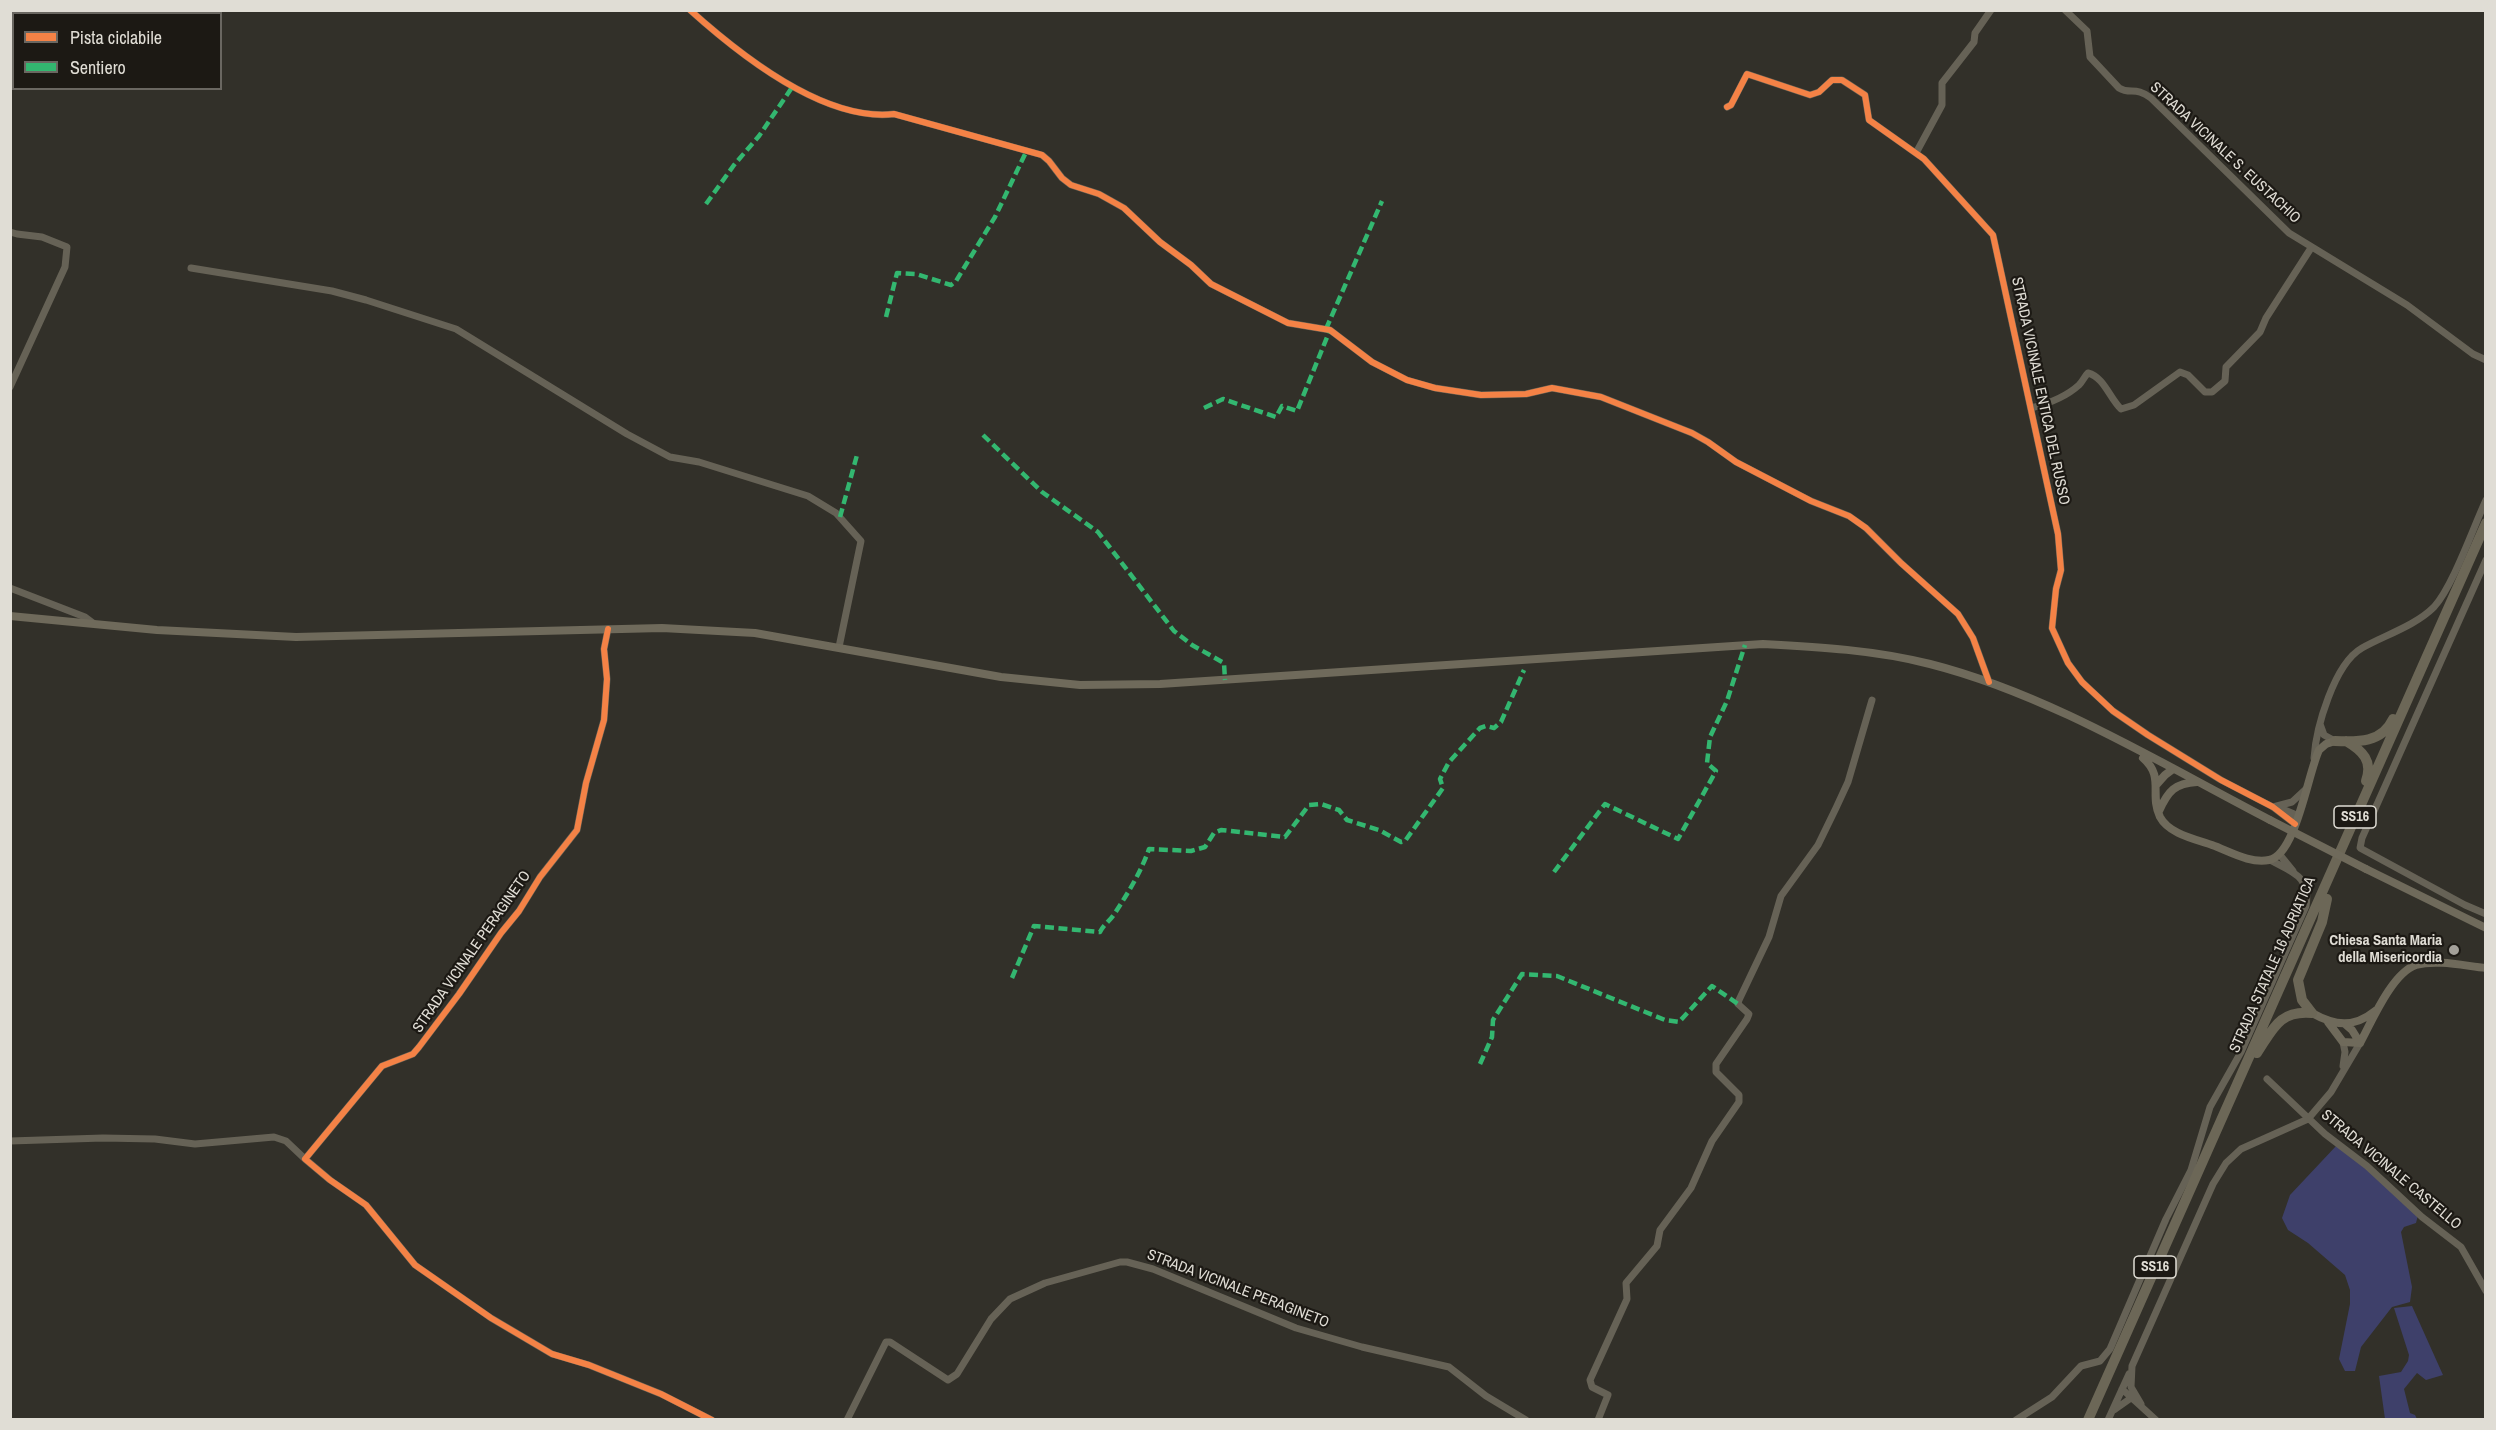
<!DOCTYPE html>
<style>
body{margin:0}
#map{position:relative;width:2496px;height:1430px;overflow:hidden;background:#323029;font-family:"Archivo Narrow",sans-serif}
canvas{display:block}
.frame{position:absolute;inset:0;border:12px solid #e0ddd5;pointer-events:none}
.legend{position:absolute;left:12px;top:12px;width:210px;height:78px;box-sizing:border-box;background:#1c1914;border:2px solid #6a6761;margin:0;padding:8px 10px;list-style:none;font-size:18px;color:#e0ddd5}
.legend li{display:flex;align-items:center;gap:12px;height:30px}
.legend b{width:30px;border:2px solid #6a6761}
</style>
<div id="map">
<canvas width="2496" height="1430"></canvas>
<div class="frame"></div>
<ul class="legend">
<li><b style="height:8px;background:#f48246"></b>Pista ciclabile</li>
<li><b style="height:8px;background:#33b770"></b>Sentiero</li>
</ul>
</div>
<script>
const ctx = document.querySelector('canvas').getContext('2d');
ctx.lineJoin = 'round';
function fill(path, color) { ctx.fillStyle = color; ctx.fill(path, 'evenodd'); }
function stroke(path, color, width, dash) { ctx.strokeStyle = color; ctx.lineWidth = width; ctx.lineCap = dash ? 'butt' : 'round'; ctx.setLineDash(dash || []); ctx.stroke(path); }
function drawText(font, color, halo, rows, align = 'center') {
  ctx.font = font + ' "Archivo Narrow",sans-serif'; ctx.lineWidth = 4.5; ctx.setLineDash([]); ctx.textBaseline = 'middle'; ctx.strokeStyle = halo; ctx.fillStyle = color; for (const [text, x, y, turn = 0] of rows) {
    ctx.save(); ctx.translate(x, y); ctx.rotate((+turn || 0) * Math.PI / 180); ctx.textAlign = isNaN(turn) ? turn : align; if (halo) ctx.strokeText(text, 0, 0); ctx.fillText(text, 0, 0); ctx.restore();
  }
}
fill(new Path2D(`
 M2337,1145L2396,1193L2418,1215L2416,1223L2404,1227L2401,1232L2412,1287L2410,1302L2392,1307L2361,1347L2355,1371H2345L2339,1359L2350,1304V1290L2345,1275L2308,1243L2288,1230L2282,1218L2290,1195Z
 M2412,1306L2443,1375L2426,1380L2417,1373L2404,1389L2410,1413L2415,1415L2417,1419H2385L2379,1376L2401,1372L2408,1361L2409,1355L2394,1308Z`), '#3e406a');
stroke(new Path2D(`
 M690,10C740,55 824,122 894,114L1042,155L1049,161L1062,178L1071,185L1099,194L1124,208L1160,242L1191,265L1211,284L1288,323L1330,330L1372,362L1407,380L1435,388L1481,395L1526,394L1552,388L1601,397L1692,433L1708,442L1736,462L1811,501L1849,516L1866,528L1901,563L1958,614L1973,638L1989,682
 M2065,10L2087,31L2090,57L2119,88C2130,95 2136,86 2151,98L2289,233L2407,305L2473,354L2486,360
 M1727,107L1731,105L1747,74L1810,95L1819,92L1832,80H1842L1865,95L1869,120L1924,159L1993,235L2058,534L2061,570L2056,589L2052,628L2068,663L2082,682L2113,711L2148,735L2221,780L2273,807L2295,824
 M1916,153L1942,105V83L1974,42L1975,33L1991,10
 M10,232L17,234L42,237L67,247L65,267L10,387
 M191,268L332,291L366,300L456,329L627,434L670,457L699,462L808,496L836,513L861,541L839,647
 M2031,408C2047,404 2067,396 2079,385C2083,381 2084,377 2088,373C2104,377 2110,399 2121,409L2134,405L2180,372L2188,375L2205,392H2212L2225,381L2226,367L2260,332L2266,318L2311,248
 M2486,560L2362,838L2360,848L2465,905L2486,914
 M10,588L85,617L93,623
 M608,629L604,649L607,679L604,720L586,783L577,830L540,877L519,911L501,933L459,994L419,1047L413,1054L382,1066L305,1159L330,1180L366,1205L415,1265L491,1318L552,1354L589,1365L661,1394L712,1420
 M2320,724L2324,735L2335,741
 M2314,758C2316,728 2334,664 2362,648C2385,635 2415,626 2434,607C2453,586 2473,528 2486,500
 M2273,807L2292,802L2306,789
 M2280,808L2294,814L2295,823
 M2280,855L2293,871
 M2343,1042L2345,1052L2343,1066
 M2267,1079L2325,1134L2367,1166L2422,1217L2461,1247L2486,1291
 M10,1141L103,1138L155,1139L195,1144L274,1137L286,1141L305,1159
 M2122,1389L2156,1420
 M2141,1404L2131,1387L2132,1366L2213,1184L2226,1163L2241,1149L2308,1119L2331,1092L2360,1043
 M2114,1410L2131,1398
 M847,1420L886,1342H890L948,1380L957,1374L991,1319L1010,1299L1045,1283L1120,1262H1127L1153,1269L1296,1328L1362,1347L1449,1367L1486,1396L1526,1420
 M1598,1420L1608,1395L1592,1387L1590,1380L1627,1299L1626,1283L1657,1246L1660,1230L1691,1188L1712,1141L1739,1102V1095L1716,1072V1064L1747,1019L1749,1014L1738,1004L1739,1000L1769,937L1781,896L1818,845L1836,808L1848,782L1872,700
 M2016,1420L2052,1397L2081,1366L2100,1361L2110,1349L2166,1219L2191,1170L2210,1107L2241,1052L2306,906C2311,876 2292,872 2270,860
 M2108,1420L2129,1374`), '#666256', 7);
stroke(new Path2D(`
 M10,616L157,630L296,637L662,628L755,633L1001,677L1080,685L1160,684L1763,644C1819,647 1875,650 1930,664C2048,694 2162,764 2270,820
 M2143,758C2165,777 2149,794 2160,817C2169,834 2195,839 2212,845C2229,851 2250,864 2269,860C2296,855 2308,773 2319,750L2326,744L2335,741
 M2157,784L2165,775L2173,769
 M2159,811C2168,791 2175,783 2197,782
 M2366,869L2486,928
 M2312,1013C2335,1026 2354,1028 2375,1011
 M2328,1022L2343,1042L2360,1043
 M2345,1024L2352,1030L2360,1043
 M2360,1043C2372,1021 2392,973 2416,965C2437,959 2465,966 2486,968`), '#6f6a5b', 8);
stroke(new Path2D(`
 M2335,741C2358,742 2382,743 2393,719
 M2346,741C2363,751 2373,761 2366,781
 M2312,1013L2302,1000L2298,980L2322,922L2327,899
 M2257,1053C2273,1029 2279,1010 2312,1013
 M2088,1420L2486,523`), '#6c6757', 10);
stroke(new Path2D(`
 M2270,820L2366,869`), '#6f6a5b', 8);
stroke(new Path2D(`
 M706,204L734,165L759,136L793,86
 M886,317L897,273L916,274L951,285L956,281L995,217L1027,150
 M1326,329L1382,201
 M1204,408L1223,399L1276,417L1282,406L1297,411L1330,330
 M983,435L1042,492L1098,532L1174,631L1192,645L1224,663L1225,680
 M840,517L857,455
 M1554,872L1605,804L1678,839L1716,771L1707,763L1710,737L1727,701L1745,645
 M1012,978L1034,926L1100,932C1104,924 1110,921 1115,913C1128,893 1141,872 1149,849L1191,851L1205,847L1214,833L1221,830L1285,837L1309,805L1321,804L1339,810L1347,820L1379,830L1401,842L1405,841L1443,788L1440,779L1449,762L1480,728L1486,726L1494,728L1501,722L1524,670
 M1480,1064L1492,1037L1493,1020L1522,974L1557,976L1665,1020L1679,1022L1712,986L1738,1004`), '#33b770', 4.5, [9, 4.5]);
stroke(new Path2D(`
 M690,10C740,55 824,122 894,114L1042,155L1049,161L1062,178L1071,185L1099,194L1124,208L1160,242L1191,265L1211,284L1288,323L1330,330L1372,362L1407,380L1435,388L1481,395L1526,394L1552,388L1601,397L1692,433L1708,442L1736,462L1811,501L1849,516L1866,528L1901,563L1958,614L1973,638L1989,682
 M1727,107L1731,105L1747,74L1810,95L1819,92L1832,80H1842L1865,95L1869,120L1924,159L1993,235L2058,534L2061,570L2056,589L2052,628L2068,663L2082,682L2113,711L2148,735L2221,780L2273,807L2295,824
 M608,629L604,649L607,679L604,720L586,783L577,830L540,877L519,911L501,933L459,994L419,1047L413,1054L382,1066L305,1159L330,1180L366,1205L415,1265L491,1318L552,1354L589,1365L661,1394L712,1420`), '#f48246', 6);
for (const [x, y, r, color] of [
 [2454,950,6,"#a3a099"]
]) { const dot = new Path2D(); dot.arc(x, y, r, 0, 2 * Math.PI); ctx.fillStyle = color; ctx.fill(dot); stroke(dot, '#1c1914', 2); }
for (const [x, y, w] of [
 [2355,817,42],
 [2155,1267,42]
]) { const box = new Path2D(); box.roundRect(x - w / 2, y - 11, w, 22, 4.5); ctx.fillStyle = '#1c1914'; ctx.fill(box); stroke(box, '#e0ddd5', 1.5); }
drawText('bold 14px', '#e0ddd5', null, [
 ["SS16",2355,817],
 ["SS16",2155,1267]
]);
drawText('15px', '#e0ddd5', '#1c1914', [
 ["STRADA VICINALE S. EUSTACHIO",2225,153,43],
 ["STRADA VICINALE ENTICA DEL RUSSO",2040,391,78],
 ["STRADA VICINALE PERAGINETO",472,952,-55],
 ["STRADA STATALE 16 ADRIATICA",2273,965,-66],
 ["STRADA VICINALE CASTELLO",2391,1170,40],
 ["STRADA VICINALE PERAGINETO",1238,1289,21]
]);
drawText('bold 15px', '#e0ddd5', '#1c1914', [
 ["Chiesa Santa Maria",2442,941],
 ["della Misericordia",2442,958]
], 'right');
</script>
